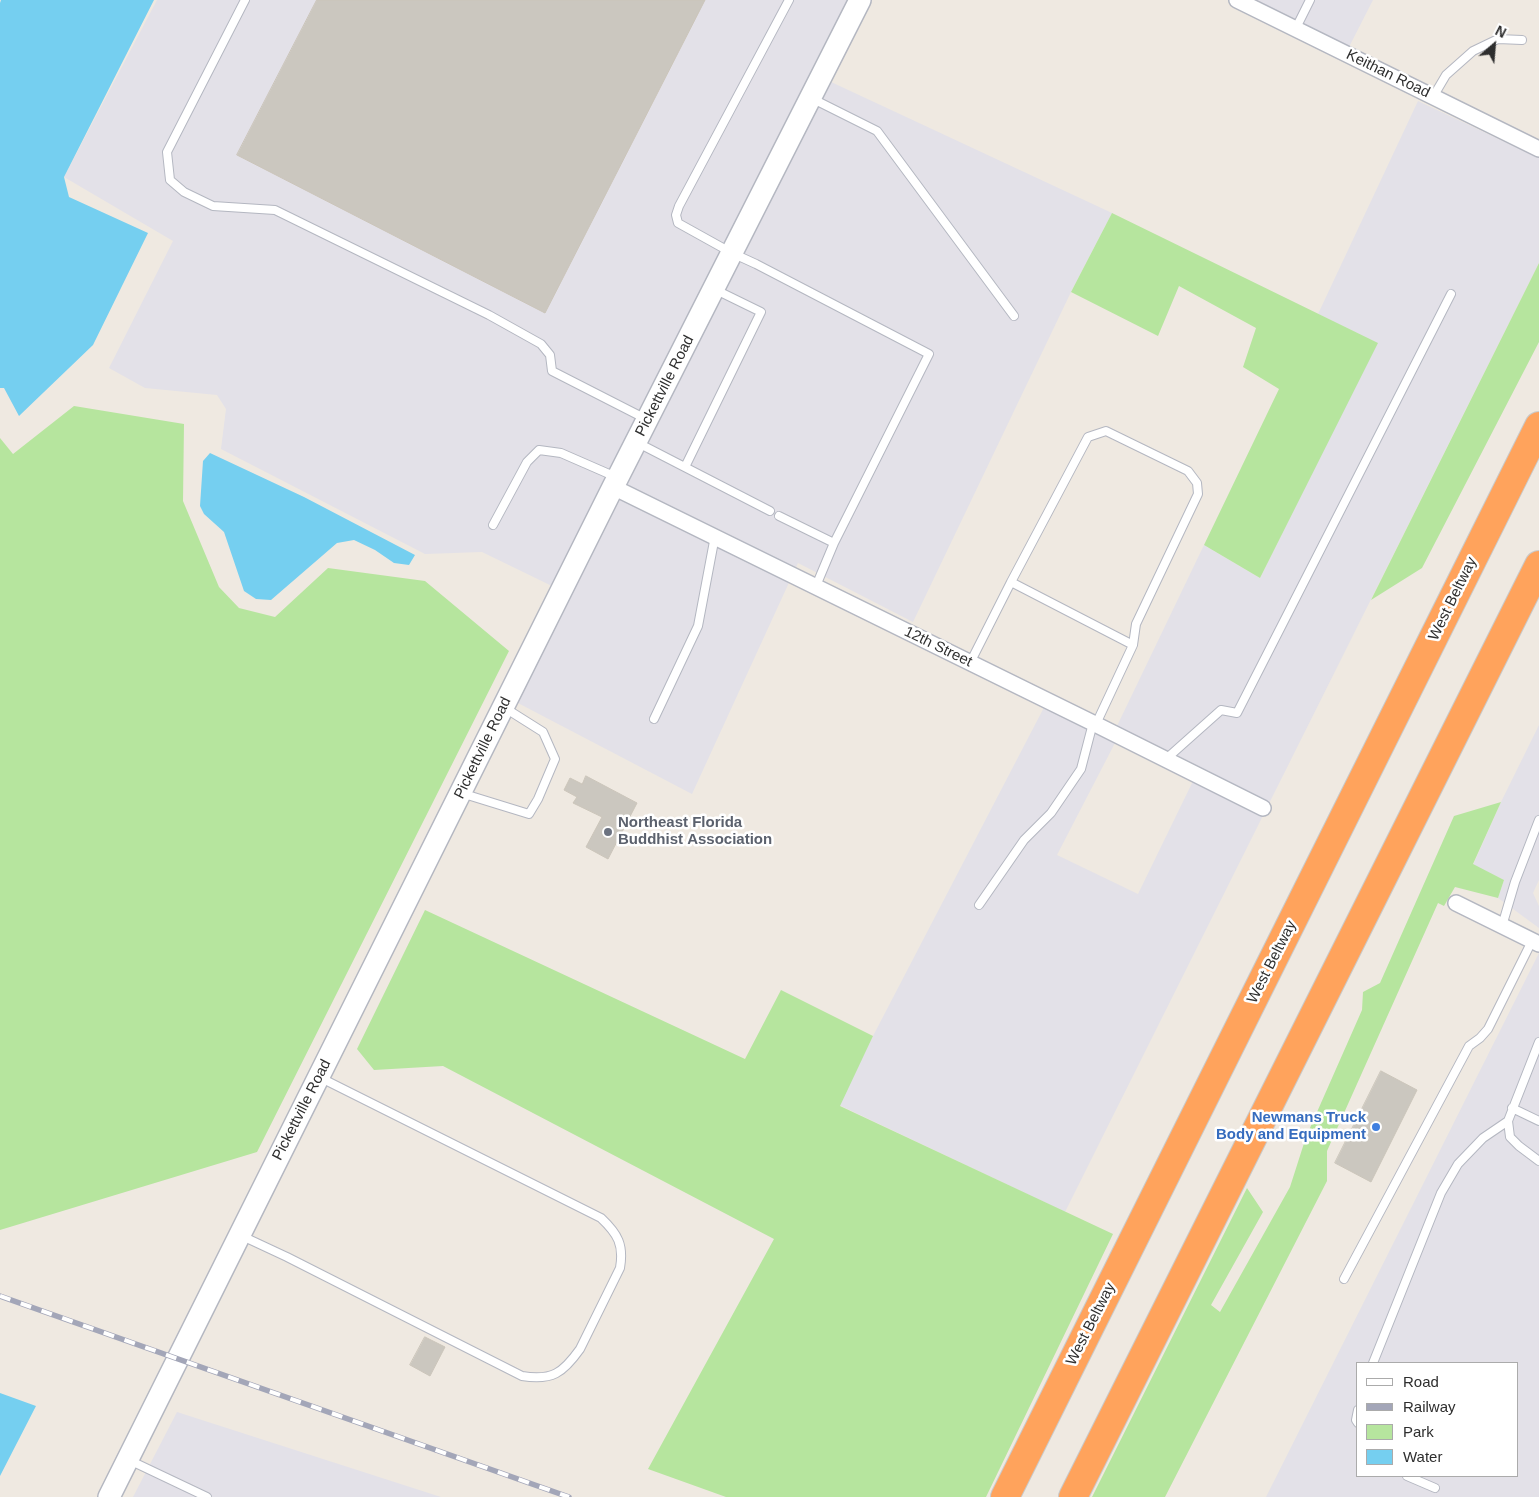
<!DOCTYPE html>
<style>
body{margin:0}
#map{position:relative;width:1539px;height:1497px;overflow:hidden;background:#efe9e1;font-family:Helvetica,sans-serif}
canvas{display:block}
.legend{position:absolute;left:1356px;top:1362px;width:162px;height:115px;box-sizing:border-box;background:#fff;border:1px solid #ababab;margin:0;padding:6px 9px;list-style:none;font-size:15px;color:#2e2e2e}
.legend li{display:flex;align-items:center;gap:10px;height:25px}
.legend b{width:25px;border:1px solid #ababab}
.north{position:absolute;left:1469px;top:20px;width:50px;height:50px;-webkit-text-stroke:4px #fff;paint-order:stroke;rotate:27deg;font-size:14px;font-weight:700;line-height:20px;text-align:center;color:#2e2e2e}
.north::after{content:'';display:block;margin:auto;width:18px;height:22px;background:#2e2e2e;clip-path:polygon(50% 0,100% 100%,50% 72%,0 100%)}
</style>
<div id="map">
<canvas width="1539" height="1497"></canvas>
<ul class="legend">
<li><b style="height:6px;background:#fff"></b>Road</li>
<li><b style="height:6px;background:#a3a6b8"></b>Railway</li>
<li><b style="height:14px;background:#b6e59e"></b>Park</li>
<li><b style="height:14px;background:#75cff0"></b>Water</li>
</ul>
<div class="north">N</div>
</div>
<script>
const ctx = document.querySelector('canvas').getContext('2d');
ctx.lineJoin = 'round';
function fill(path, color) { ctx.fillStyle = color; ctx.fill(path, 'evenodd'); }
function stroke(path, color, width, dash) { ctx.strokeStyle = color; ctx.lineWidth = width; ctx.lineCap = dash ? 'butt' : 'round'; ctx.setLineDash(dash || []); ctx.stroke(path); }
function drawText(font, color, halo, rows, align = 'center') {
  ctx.font = font + ' Helvetica,sans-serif'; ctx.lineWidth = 5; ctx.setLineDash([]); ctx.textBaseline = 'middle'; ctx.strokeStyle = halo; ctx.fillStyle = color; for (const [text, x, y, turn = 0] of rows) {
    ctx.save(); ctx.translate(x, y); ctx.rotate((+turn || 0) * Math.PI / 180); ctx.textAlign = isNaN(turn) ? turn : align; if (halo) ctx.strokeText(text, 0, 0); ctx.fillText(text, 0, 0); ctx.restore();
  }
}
fill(new Path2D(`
 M157,0H852L554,587L482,552L425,554L221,449L226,409L217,395L145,388L109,368L173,241L64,177Z
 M1254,0H1373L1349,47Z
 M829,81L1112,213L1071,292L913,622L798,563L692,794L516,702Z
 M1418,101L1539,158V263L1065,1212L839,1105L873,1036L1051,694L1117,726L1204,545L1260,578L1377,343L1318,314ZM1116,741L1194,779L1138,894L1057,855Z
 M1539,725V880L1533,893L1539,906V928L1498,898L1504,880L1473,865L1501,802Z
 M1539,953V1497H1266ZM1358,1363H1518V1476H1358Z
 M177,1412L441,1497H133Z`), '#e3e1e8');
fill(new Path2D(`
 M1112,213L1378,343L1260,578L1204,545L1279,389L1243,367L1256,328L1179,286L1158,336L1071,292Z
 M1539,263V342L1422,568L1371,600Z
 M74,406L184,424L183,501L219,587L239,608L275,617L328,568L425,581L509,651L257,1152L0,1230V438L13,454Z
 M1501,802L1473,864L1504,880L1498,898L1455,887L1444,906L1438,903L1327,1151V1181L1165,1497H1092L1247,1188L1263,1212L1211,1305L1220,1312L1290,1187L1306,1137L1362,1010L1363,992L1380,983L1454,816Z
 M425,910L745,1059L781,990L873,1036L840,1106L1113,1234L986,1497H726L648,1469L774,1239L443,1066L374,1070L357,1049Z`), '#b6e59e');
fill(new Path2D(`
 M1,0H154L64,177L69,197L148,233L93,345L19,416L4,388H0V3Z
 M210,453L304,497L415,555L409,565L394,563L375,550L354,540L337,543L271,600L256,599L244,591L224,532L204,514L200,506L203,461Z
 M0,1393L36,1406L0,1476Z`), '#75cff0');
const building = new Path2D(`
 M317,0H705L545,313L237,155Z
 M586,776L637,803L608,859L586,847L602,817L573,803L577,797L564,790L570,778L582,784Z
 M1381,1071L1417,1090L1371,1182L1335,1163Z
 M425,1337L445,1347L430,1376L410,1365Z`);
fill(building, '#cbc7bf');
stroke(building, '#cbc5ba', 1);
const lane = new Path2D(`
 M245,0L167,152L170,180L184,192L213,206L275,210L489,315L541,344L550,355L552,371L646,419
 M789,0L679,206L676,215L678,223L732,253L756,264L929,354L834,543L816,586
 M1296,28L1310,0
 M1433,97L1446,75L1473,51L1498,39L1522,40
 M813,99L877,131L1014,316
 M638,443L770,511
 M685,467L761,312L716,290
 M779,516L834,543
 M493,525L527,462L539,450L561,453L616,477
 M1011,582L1088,437L1106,431L1188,471L1197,483L1198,494L1136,624L1133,645
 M970,663L1011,582L1133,645L1096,724
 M654,719L698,626L715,536
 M1166,759L1221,710L1237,713L1451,294
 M461,793L529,814L538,799L555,759L543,732L505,708
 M979,905L1024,840L1051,813L1081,769L1093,723
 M1502,926L1515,882L1539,820
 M1539,1042L1508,1121L1510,1137L1519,1146L1539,1161
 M1512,1108L1539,1121
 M242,1236L287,1257L522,1376C552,1381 563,1373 580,1349L620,1268C624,1245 618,1234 601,1218L319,1077
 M1344,1279L1469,1046L1480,1038L1488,1029L1532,941
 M1373,1363L1441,1193L1458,1164L1483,1138L1508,1121
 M1358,1410L1356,1420L1358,1423
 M129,1460L207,1497
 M1407,1476L1435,1488`);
const street = new Path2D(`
 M1237,0L1539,149
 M613,487L1093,723L1263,808
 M1456,903L1539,944`);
const secondary = new Path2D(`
 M109,1497L613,487L860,0`);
const highway = new Path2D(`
 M1005,1497L1539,426
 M1073,1497L1539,565`);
stroke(lane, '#b4b7c1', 10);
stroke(street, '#b4b7c1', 18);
stroke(secondary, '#b4b7c1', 24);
stroke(highway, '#c9c9c9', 30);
stroke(lane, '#fff', 8);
stroke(street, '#fff', 15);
stroke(secondary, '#fff', 21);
stroke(highway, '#ffa35c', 28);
const rail = new Path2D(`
 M0,1296L569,1497`);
stroke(rail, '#a3a6b8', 5.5);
stroke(rail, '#fff', 4, [11]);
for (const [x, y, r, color] of [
 [608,832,5,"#6b7280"],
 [1376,1127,5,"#3f7fe0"]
]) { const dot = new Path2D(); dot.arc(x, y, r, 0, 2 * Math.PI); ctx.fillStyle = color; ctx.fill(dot); stroke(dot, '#fff', 2); }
drawText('15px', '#2e2e2e', '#fff', [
 ["Keithan Road",1388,74,26],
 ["Pickettville Road",665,386,-63],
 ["West Beltway",1453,599,-64],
 ["12th Street",938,647,26],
 ["Pickettville Road",483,748,-64],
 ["West Beltway",1272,962,-63],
 ["Pickettville Road",302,1110,-63],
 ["West Beltway",1091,1324,-63]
]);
drawText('bold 15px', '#5b616d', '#fff', [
 ["Northeast Florida",618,823],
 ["Buddhist Association",618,840]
], 'left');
drawText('bold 15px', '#366cbe', '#fff', [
 ["Newmans Truck",1366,1118],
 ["Body and Equipment",1366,1135]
], 'right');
</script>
